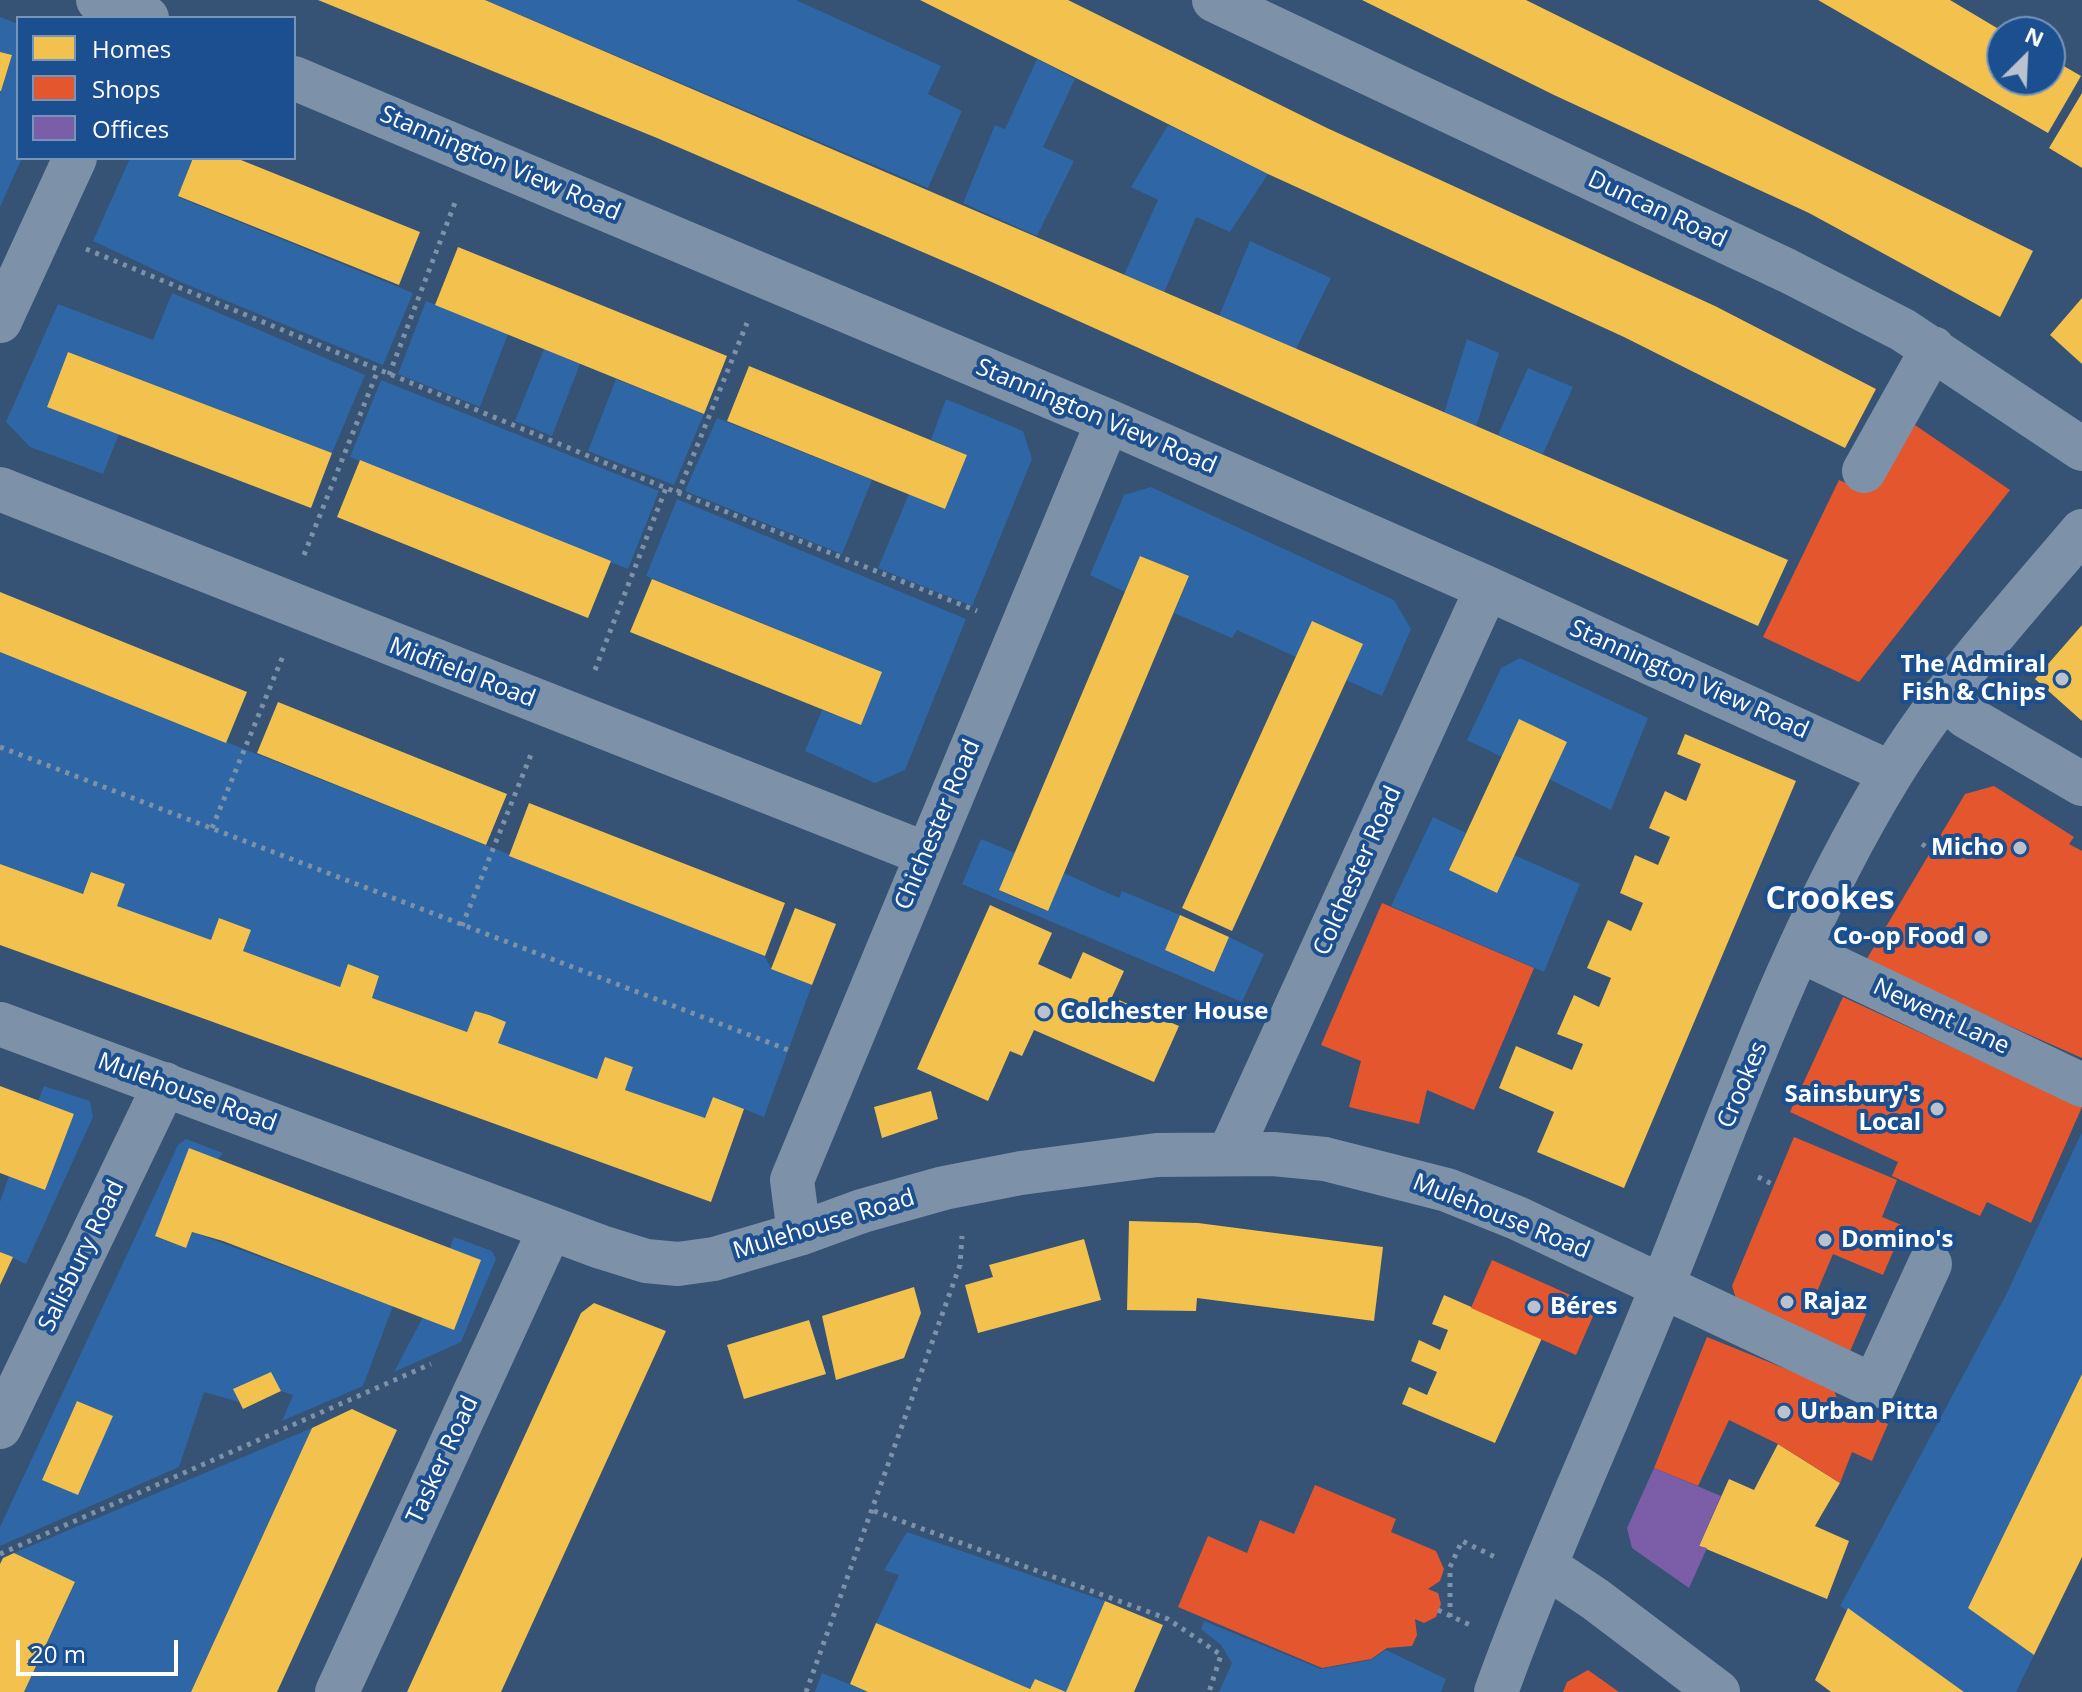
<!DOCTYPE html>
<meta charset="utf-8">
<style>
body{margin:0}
#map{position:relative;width:2082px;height:1692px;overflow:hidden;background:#365274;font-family:"Open Sans",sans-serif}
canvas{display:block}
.legend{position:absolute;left:16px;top:16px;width:280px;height:144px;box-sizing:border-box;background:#1b4f8f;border:2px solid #7695bc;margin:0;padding:10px 14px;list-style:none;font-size:24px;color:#fff}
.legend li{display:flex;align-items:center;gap:16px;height:40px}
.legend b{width:40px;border:2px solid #7695bc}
.north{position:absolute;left:1986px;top:16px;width:80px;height:80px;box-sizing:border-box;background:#1b4f8f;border:2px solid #7695bc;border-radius:50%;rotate:24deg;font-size:22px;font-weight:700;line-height:32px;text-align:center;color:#fff}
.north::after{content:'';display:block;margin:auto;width:28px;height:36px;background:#b9c2ce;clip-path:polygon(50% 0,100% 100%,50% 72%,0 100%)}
.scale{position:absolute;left:16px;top:1640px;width:162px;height:36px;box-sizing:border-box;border:4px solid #fff;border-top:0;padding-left:10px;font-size:24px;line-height:28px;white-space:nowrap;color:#fff;-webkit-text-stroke:6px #1b4f8f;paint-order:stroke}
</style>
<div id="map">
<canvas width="2082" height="1692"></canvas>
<ul class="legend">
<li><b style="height:22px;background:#f2c14e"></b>Homes</li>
<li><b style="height:22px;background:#e4572e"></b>Shops</li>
<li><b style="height:22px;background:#7b5ea7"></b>Offices</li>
</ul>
<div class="north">N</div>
<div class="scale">20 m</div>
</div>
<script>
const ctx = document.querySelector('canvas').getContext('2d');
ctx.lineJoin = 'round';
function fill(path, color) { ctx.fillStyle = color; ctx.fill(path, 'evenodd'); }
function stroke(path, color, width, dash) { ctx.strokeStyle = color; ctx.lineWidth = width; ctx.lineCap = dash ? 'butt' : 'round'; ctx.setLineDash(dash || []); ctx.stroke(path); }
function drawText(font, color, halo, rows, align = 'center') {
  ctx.font = font + ' "Open Sans",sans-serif'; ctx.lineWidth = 8; ctx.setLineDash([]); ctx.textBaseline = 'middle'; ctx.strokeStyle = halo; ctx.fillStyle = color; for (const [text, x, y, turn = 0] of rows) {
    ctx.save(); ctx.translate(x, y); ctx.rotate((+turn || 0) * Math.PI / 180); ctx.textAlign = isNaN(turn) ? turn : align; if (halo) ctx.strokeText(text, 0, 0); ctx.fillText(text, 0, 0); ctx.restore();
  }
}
fill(new Path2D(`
 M485,0H796L941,66L928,94L962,111L928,188Z
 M0,17L18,24V158H22L0,207V94L12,56L0,52Z
 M1037,59L1075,79L1043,147L1074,161L1037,236L963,203L995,125L1005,129Z
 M1168,125L1268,174L1230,232L1196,217L1164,293L1124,275L1158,200L1131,187Z
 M130,158H193L178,197L413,293L383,365L183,283L93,241Z
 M1250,241L1331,278L1296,349L1219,316Z
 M172,293L365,375L332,453L68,352L47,407L119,434L103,474L30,447L6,422L58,304L153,340Z
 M426,301L508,334L480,407L398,374Z
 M1467,339L1499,353L1476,427L1444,413Z
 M544,349L580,364L552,436L515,421Z
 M1528,368L1573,387L1543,454L1498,435Z
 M616,379L704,414L674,485L588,451Z
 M381,380L659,491L628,569L350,457Z
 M946,399L1023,431L1032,459L972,606L878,568L909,494L945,509L967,455L931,440Z
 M717,418L872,480L842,554L685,491Z
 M1151,487L1394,600L1411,629L1382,696L1346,680L1362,644L1313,622L1296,657L1237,630L1232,638L1174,613L1189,577L1141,556L1125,592L1090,575L1124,495Z
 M677,499L966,619L905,770L875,783L805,751L822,710L861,724L882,672L646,576Z
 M0,652L765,956L771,969L812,985L764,1117L713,1097L705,1118L625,1090L633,1067L605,1057L597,1079L498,1043L489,1015L475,1011L467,1032L372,998L379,976L348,965L340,987L243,951L250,930L220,918L211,940L130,911L117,906L125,884L92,872L83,894L0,864Z
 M1520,658L1648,718L1611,810L1549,779L1567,742L1520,720L1502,757L1467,740L1501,668Z
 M1433,817L1466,833L1449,870L1514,855L1580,884L1544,972L1391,906Z
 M981,839L1015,853L1000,891L1047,911L1064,873L1119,898L1122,891L1180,915L1165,950L1213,972L1229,937L1264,954L1242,1002L962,884Z
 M44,1086L90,1101L93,1117L26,1264L0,1252V1202L9,1176L45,1190L74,1114L38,1101Z
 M2082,1132V1374L1968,1608L2034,1655L2016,1692H1964L1840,1606L2006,1295Z
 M186,1139L223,1153L156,1237L186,1248L192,1232L393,1306L363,1386L282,1421L293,1395L281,1391L271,1373L234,1390L239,1402L204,1392L179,1467L0,1546V1527L178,1145ZM77,1401L112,1416L42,1480Z
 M454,1237L492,1251L496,1259L461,1342L394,1372L423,1317Z
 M312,1428L191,1692H24L75,1583L14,1553Z
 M907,1532L1105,1601L1066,1692L1035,1679L1030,1689L876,1623L899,1575L884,1570Z
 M1204,1621L1321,1669L1370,1660L1386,1650L1446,1679L1441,1692H1219L1232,1663L1221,1645L1201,1629Z
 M822,1673L868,1692H815Z`), '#2f66a5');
fill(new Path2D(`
 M318,0H485L1788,560L1758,626L976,275L657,138Z
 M920,0H1068L1327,128L1715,306L1876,389L1845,448L1624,337L1268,174Z
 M1362,0H1526L2033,251L2000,317L1809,213L1554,95Z
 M1818,0H1950L2002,31V80H2050V58L2081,76L2048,133Z
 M0,52L12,55L1,91H0Z
 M2082,93V168L2049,148Z
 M193,158H236L420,232L399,285L178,196Z
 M458,247L727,356L704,414L435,305Z
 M2082,298V364L2050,335Z
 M68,352L332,453L311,508L47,407Z
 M749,366L967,455L945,509L727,421Z
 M360,460L611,561L588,618L337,517Z
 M1140,556L1189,576L1048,911L999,890Z
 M652,579L882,672L861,725L630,632Z
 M0,592L247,692L226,743L0,652Z
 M1312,621L1363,644L1232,931L1182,908Z
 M2082,625V721L2035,679Z
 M278,702L507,794L486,845L257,753Z
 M1519,719L1567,742L1497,893L1449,870Z
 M1685,734L1796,781L1624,1188L1537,1152L1554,1112L1499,1088L1516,1046L1572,1070L1583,1044L1557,1034L1574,995L1599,1007L1611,978L1587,968L1608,920L1631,931L1643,903L1620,893L1635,855L1658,865L1670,837L1649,828L1665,791L1686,801L1701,764L1677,754Z
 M529,803L785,903L765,956L509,856Z
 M0,864L83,894L91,872L125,884L117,906L211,940L219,918L251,930L243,951L340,987L348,964L379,976L372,998L467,1032L475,1011L489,1015L506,1022L498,1043L597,1079L605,1057L633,1067L625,1090L705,1118L713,1097L744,1109L711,1202L0,945Z
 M990,905L1052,933L1038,964L1071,979L1083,952L1124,971L1112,997L1179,1026L1154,1082L1034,1030L1022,1056L1010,1051L988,1101L917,1069Z
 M795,908L836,924L812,985L771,969Z
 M1180,915L1229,937L1214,972L1165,950Z
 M0,1086L74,1114L45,1190L0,1173Z
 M931,1091L938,1119L882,1138L874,1107Z
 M189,1148L481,1260L454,1330L223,1241L192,1232L186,1248L155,1236Z
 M1129,1221L1198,1223L1383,1247L1374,1321L1197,1298L1196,1311L1127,1310Z
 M1084,1239L1101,1300L978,1333L965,1285L993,1277L989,1265Z
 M0,1252L13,1257L0,1285Z
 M914,1287L921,1313L904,1358L836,1380L822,1316Z
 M1444,1295L1542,1338L1495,1443L1402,1404L1409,1387L1427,1395L1437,1372L1411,1361L1419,1340L1440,1350L1448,1330L1432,1324Z
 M594,1303L666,1331L501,1692H407L581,1313Z
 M809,1320L826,1374L744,1399L727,1345Z
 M271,1372L281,1391L243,1409L233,1389Z
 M2082,1374V1557L2034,1655L1968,1608Z
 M77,1401L113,1416L78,1495L42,1480Z
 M352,1409L397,1430L277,1692H191L312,1428Z
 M1778,1444L1840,1483L1815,1526L1849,1541L1827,1599L1699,1546L1729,1479L1754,1490Z
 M14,1553L75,1582L24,1692H0V1564L3,1558Z
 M1105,1601L1163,1625L1134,1692H868L850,1684L876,1623L1030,1689L1035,1679L1066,1692Z
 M1848,1608L1925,1664L1964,1692H1831L1815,1680Z`), '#f2c14e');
fill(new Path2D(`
 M1915,425L2010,490L1859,682L1763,637L1839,480L1866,492Z
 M1994,786L2074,837L2069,844L2082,851V1058L1865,962L1965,794Z
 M1382,903L1534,968L1474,1110L1427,1090L1419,1124L1349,1107L1361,1061L1321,1045Z
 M1843,997L2082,1107L2031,1223L1987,1202L1980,1216L1892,1176L1898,1162L1790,1112Z
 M1794,1137L1897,1180L1882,1217L1904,1226L1883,1275L1833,1254L1816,1294L1866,1314L1848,1356L1740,1311L1732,1286Z
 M1492,1260L1597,1307L1576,1355L1471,1308Z
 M1707,1337L1833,1388L1839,1403L1888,1424L1872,1461L1852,1452L1840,1483L1778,1444L1729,1420L1698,1486L1654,1468Z
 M1315,1485L1396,1519L1391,1532L1436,1551L1444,1569L1440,1581L1428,1589L1438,1593L1441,1604L1436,1617L1424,1623L1415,1619L1417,1635L1412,1646L1387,1648L1371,1659L1322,1668L1178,1607L1208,1536L1247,1553L1260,1520L1294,1534Z
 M1588,1670L1619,1692H1563L1567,1682Z`), '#e4572e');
fill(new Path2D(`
 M1654,1468L1721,1496L1699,1546L1707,1548L1689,1588L1632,1548L1627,1528Z`), '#7b5ea7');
stroke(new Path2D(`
 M86,249L666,488L977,611
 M389,375L456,200
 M678,493L747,323
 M304,555L378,370
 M595,670L666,488
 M0,747L791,1051
 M212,828L283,656
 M1922,844L1932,851
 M462,926L532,752
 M1758,1177L1774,1185
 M874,1511L1168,1619L1221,1655L1209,1692
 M0,1554L431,1364
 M1438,1610L1470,1625
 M1450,1617V1567L1462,1541L1495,1557
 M806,1692L960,1265L962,1236`), '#7d92a8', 5, [4, 6]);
stroke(new Path2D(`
 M98,0L147,18
 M1214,0L1788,271L1903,330L2082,449
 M294,78L1108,421L1487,588L1891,773
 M0,321L75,158
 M1864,471L1933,348
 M0,489L926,854
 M1943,697L1967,717L2082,784
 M1799,950L2082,1085
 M0,1024L601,1247L646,1261L678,1264L714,1259L799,1234L862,1211L944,1188L1021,1173L1157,1155L1273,1154L1325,1159L1447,1190L1517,1218L1874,1386L1930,1264
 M1229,1154L1487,588
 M799,1234L792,1180L1108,421
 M0,1427L165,1084
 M1547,1567L1595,1599L1718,1692
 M337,1692L550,1229
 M1496,1692C1546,1554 1609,1420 1663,1284C1732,1112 1794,932 1891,774C1945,686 2016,609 2082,531`), '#7d92a8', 44);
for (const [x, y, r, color] of [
 [2062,679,8,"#b9c2ce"],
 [2020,848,8,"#b9c2ce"],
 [1981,937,8,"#b9c2ce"],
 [1044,1012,8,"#b9c2ce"],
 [1937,1109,8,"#b9c2ce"],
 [1825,1240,8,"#b9c2ce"],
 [1787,1302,8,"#b9c2ce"],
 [1534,1307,8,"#b9c2ce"],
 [1784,1412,8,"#b9c2ce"]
]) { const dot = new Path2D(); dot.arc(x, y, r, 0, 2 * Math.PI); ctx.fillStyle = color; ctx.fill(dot); stroke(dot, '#1b4f8f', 3); }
drawText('24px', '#fff', '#1b4f8f', [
 ["Stannington View Road",500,164,23],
 ["Duncan Road",1657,210,25],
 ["Stannington View Road",1096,417,23],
 ["Midfield Road",462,673,21],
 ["Stannington View Road",1689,680,24],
 ["Chichester Road",938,825,-67],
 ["Colchester Road",1358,871,-66],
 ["Newent Lane",1941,1017,25],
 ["Crookes",1743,1085,-67],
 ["Mulehouse Road",187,1093,20],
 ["Mulehouse Road",1501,1217,22],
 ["Mulehouse Road",824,1225,-17],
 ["Salisbury Road",82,1256,-64],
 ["Tasker Road",443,1460,-65]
]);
drawText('bold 24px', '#fff', '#1b4f8f', [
 ["The Admiral",2046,665,"right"],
 ["Fish & Chips",2046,693,"right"],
 ["Micho",2004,848,"right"],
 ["Co-op Food",1965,937,"right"],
 ["Colchester House",1060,1012],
 ["Sainsbury's",1921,1095,"right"],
 ["Local",1921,1123,"right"],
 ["Domino's",1841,1240],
 ["Rajaz",1803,1302],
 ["Béres",1550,1307],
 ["Urban Pitta",1800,1412]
], 'left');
drawText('bold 32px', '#fff', '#1b4f8f', [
 ["Crookes",1830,900]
]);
</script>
